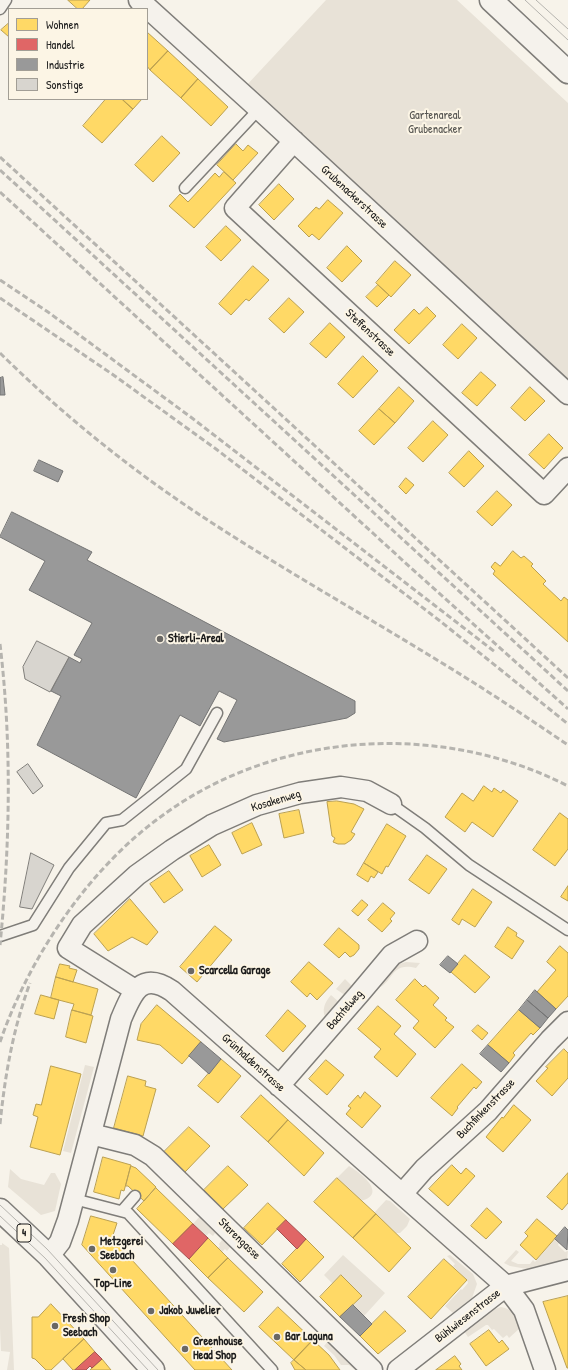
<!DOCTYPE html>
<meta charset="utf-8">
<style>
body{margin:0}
#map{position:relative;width:568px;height:1370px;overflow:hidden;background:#f7f3ea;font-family:"Patrick Hand",sans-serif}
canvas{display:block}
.legend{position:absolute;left:8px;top:8px;width:140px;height:92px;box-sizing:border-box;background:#fcf5e5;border:1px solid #a29e95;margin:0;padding:5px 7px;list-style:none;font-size:12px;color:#1c1c1c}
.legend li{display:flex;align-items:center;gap:8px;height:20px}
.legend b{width:20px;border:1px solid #a29e95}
</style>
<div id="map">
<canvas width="568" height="1370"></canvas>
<ul class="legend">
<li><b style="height:11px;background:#ffd966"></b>Wohnen</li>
<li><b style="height:11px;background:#e06666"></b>Handel</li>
<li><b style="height:11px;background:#999"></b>Industrie</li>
<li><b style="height:11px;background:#d8d5cf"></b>Sonstige</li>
</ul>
</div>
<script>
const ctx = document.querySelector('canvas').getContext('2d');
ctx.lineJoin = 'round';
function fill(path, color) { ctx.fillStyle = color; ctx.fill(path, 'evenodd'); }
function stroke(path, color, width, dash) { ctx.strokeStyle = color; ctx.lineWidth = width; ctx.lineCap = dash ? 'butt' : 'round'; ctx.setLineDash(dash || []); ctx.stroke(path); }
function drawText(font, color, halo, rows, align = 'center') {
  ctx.font = font + ' "Patrick Hand",sans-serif'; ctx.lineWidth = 4; ctx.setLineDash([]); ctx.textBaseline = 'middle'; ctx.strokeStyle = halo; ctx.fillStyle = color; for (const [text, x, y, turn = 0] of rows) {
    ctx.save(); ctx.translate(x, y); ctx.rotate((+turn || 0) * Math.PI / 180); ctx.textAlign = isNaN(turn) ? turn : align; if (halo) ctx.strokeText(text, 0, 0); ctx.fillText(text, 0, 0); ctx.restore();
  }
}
fill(new Path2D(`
 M326,0H457L568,103V380L408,232L403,235L245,87Z
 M406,962L420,963L416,968C389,961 394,985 375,989L396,965Z
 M345,979L356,990L346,996L336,989Z
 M331,995L340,1003L326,1019C321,1010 325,1002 331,995Z
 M85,1065L94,1067L71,1153L63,1151Z
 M349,1166C361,1173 388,1194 361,1201L337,1178Z
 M10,1169L21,1179L44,1185L51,1173H55L61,1184L55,1211L41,1215L8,1187Z
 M386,1200L390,1201L410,1219L407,1226L400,1233H396L374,1213Z
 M200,1216L231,1246L227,1251L225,1249L222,1252L218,1248L220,1246L219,1244L222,1240L215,1233L213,1236L209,1233L206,1236L193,1224Z
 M555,1239L559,1243L558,1245L565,1252L568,1251L567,1260L527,1269L510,1266L504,1263L516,1250L519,1252L511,1261L518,1264H530L533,1260L535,1262Z
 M2,1243L9,1248L14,1370H7L10,1352L1,1351L0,1328V1245H2Z
 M343,1255L385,1293L364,1316L353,1305L361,1295L341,1275L333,1284L324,1275Z
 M450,1255L473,1274L477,1284L472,1298L453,1313L445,1306L461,1289L462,1290L468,1283L467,1280L453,1266L455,1264L447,1256Z
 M501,1307C513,1309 516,1316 520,1328L509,1338L507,1335L503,1338L494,1329L492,1330L488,1325H486L468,1337L464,1331L492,1310Z
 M329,1340L359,1370H355L349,1365H341L334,1355L324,1346Z`), '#e8e2d7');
const homes = new Path2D(`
 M68,0H90L82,9H78Z
 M9,23V37L1,30Z
 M147,32L168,51L150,70L147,66Z
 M168,51L198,79L181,98L150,70Z
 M198,79L228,107L211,126L181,98Z
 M106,99H122L133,109L102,143L83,126Z
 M122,99H142L133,109Z
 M162,136L180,153L153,182L135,165Z
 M236,144L243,151L248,145L258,153L233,180L217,165Z
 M224,172L236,183L194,228L169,206L180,194L188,202L215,173L219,177Z
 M279,184L294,199L274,220L259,205Z
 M328,200L343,213L319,240L312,234L309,237L298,226L316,207L319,209Z
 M226,226L241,240L221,261L206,247Z
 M347,246L362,261L342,282L327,268Z
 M395,261L411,275L391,297L376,283Z
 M253,266L269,280L249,301L246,299L231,315L219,304Z
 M378,285L389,295L377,307L366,297Z
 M289,298L304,312L284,333L269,319Z
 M427,307L436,316L409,344L394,330L414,309L419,314Z
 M330,323L345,337L326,358L310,344Z
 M462,324L477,338L458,359L443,345Z
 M363,356L378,371L353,398L338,384Z
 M481,372L496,385L477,406L462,393Z
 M399,387L414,401L395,423L379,409Z
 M530,387L545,401L525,421L511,408Z
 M379,409L395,423L374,445L359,431Z
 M433,421L448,435L423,462L408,448Z
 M549,434L563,448L544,469L529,455Z
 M469,451L484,466L464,487L449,473Z
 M406,478L414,485L406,494L399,487Z
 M497,491L512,505L492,526L477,512Z
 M513,551L521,558L524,556L533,564L531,566L546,581L543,584L561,601L564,597L568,600V642L493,574L495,571L491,567L495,562L500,566Z
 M484,786L492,792L494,788L501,793L503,790L518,801L493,837L472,822L465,832L445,817L462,793L473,801Z
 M337,801L354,804L364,809L351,832L355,834L351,840L345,844H338L333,842L335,838L332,836L327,802Z
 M299,810L304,833L284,838L279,814Z
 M560,813L568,819V849L555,866L533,850Z
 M252,823L262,845L242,854L232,833Z
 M387,824L406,836L388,867L386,866L382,874L364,863Z
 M209,845L221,865L202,877L190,856Z
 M427,855L447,869L429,894L409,880Z
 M364,863L378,872L374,878L371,876L368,882L357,875Z
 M169,871L183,890L164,903L150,884Z
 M568,886V901L561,897Z
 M473,889L492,902L475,927L462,919L459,925L452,920Z
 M130,899L158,932L147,945L132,937L108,951L94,934Z
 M362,900L368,905L358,916L352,911Z
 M383,903L395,913L390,919L392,921L382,932L368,920Z
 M215,926L232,940L197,982L180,967Z
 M508,927L517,933L516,936L524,941L512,959L495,947Z
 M339,928L359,945V949L354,955L350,957L345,952L339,958L324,945Z
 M560,946L568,953V996L556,1009L537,992L556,970L547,962Z
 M465,955L490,977L475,993L451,972Z
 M309,962L333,983L317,1000L310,993L307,997L291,982Z
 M60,964L70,966L69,968L77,970L73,982L56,977Z
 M56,977L98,989L91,1015L72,1010L74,1004L51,998Z
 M415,979L423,987L425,985L439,998L433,1005L447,1018L445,1020L454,1027L435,1048L413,1028L419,1021L396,1000Z
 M41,995L59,1000L54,1019L35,1014Z
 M157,1005L201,1042L182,1064L160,1045L137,1040L141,1024Z
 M378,1006L401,1026L394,1034L416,1054L397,1077L374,1057L381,1049L358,1029Z
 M72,1010L93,1016L86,1043L66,1037Z
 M288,1010L306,1026L283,1052L266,1036Z
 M519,1010L540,1028L533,1035L531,1033L513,1053L515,1055L509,1063L488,1045Z
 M478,1025L488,1033L482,1040L472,1031Z
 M564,1049L568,1053V1078L552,1096L536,1081L548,1068L546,1067Z
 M221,1059L241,1076L218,1103L198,1086Z
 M326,1060L344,1075L327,1095L309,1079Z
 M462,1064L482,1082L476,1089L474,1087L457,1107L458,1108L452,1116L431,1098Z
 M51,1066L81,1074L60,1155L30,1147L38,1117L33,1115L36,1104L41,1105Z
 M128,1076L146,1081L145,1086L156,1089L143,1136L114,1128Z
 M365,1092L381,1106L362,1128L346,1114L351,1108L348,1106L358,1095L360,1098Z
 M261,1095L288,1120L268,1142L241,1117Z
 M514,1105L531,1120L503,1152L486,1137L502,1117L503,1118Z
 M288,1120L324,1153L304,1176L268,1142Z
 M189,1127L210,1146L185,1172L164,1152Z
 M103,1157L131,1165L124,1191L121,1190L119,1199L94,1192Z
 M452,1165L461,1174L466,1168L475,1176L448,1206L429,1189Z
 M131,1166L136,1168L156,1187L144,1201L128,1186H126Z
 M228,1166L248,1185L223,1209L204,1190Z
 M568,1173V1203L562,1210L547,1197Z
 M337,1178L376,1214L353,1238L314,1202Z
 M156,1188L193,1224L173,1244L137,1209Z
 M268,1203L286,1220L262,1245L244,1228Z
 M487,1208L502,1222L486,1239L471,1226Z
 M376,1214L411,1248L389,1272L353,1238Z
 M91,1216L117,1223L112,1238L232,1370H195L82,1245Z
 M537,1219L557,1236L536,1260L520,1245L528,1236L525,1233Z
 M208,1238L228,1258L208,1278L189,1259Z
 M306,1239L324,1257L300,1282L282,1264Z
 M228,1258L263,1292L244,1312L208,1278Z
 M444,1259L467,1280L431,1319L408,1297Z
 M341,1275L362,1296L340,1317L320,1297Z
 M568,1296V1368H567L543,1302Z
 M51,1304L84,1339L51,1370H46L35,1359L32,1358V1317H38Z
 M278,1307L313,1340L294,1360L259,1327Z
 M385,1311L406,1331L378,1354L360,1336Z
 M489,1330L499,1343L502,1340L509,1349L486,1366L470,1344Z
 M84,1339L95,1352L75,1370H73L63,1359Z
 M313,1340L329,1355L340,1370H306L294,1360Z
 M455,1356L461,1364L459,1366L462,1370H436Z
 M102,1359L111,1370H90L92,1368Z
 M294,1360L306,1370H295L291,1363Z`);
fill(homes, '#ffd966');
stroke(homes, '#bba050', 1);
const shops = new Path2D(`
 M286,1220L306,1239L297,1249L277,1229Z
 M193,1224L208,1238L189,1259L173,1244Z
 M95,1352L102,1359L92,1368L90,1366L86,1370H75Z`);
fill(shops, '#e06666');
stroke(shops, '#a55050', 1);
const industry = new Path2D(`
 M3,377L5,395H0V378Z
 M39,460L63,471L58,482L34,471Z
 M12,512L92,552L87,560L355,701V713L347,718L224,742L217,739L237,700L219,691L200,726L180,715L136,798L37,745L61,696L51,691L69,657L80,663L82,659L74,655L92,623L29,590L45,561L0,537Z
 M448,956L458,964L450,973L440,965Z
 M535,990L556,1009L548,1018L527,1000Z
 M527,1000L548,1018L540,1028L519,1010Z
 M201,1042L221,1059L209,1074L189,1056Z
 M488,1045L509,1063L501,1072L480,1054Z
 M565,1227L568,1230L567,1250L555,1239Z
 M353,1305L372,1324L360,1336L340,1317Z`);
fill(industry, '#999');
stroke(industry, '#747474', 1);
const building = new Path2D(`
 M37,641L69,657L50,692L25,679L23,667Z
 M28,764L43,786L33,794L17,772Z
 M31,853L54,865L32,909L20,907Z`);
fill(building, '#d8d5cf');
stroke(building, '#7f7d79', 1);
const service = new Path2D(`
 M0,9L6,0
 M185,188L259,109
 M391,804L425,828L469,865L568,930
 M0,936L33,925L69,868L106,823L122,820L186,769L217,713
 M74,1199L128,1213L272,1370
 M122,1211L135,1196`);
const minor = new Path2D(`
 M139,0L259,109L568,394
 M294,141L235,208L544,494L568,468
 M135,990L68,948L82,925L137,875L172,850L212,825L257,805L300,793L341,787L367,791L391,804
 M279,1086L360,993L392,955L417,941
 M91,1134L135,1145L153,1156L372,1370
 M402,1194L424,1169L488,1111L550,1040L568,1022
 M49,1256L60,1242L68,1220L121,1019C132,993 141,970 172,991L506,1286L524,1310L545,1370
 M398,1370L506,1286L568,1270`);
const secondary = new Path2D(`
 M491,0L568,72`);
const primary = new Path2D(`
 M0,1210L49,1256L153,1370`);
stroke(service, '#7f7d79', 13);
stroke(minor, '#7f7d79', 23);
stroke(secondary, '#7f7d79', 25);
stroke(primary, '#7f7d79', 25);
stroke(service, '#f5f2ec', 10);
stroke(minor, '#f5f2ec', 20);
stroke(secondary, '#f5f2ec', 22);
stroke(primary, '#f5f2ec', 22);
stroke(new Path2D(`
 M525,0L568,40
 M536,0L568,29
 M0,1205L47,1249L158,1370
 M0,1216L45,1258L148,1370`), '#b6b4af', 1);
stroke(new Path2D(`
 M0,157L568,678
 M0,170L568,691
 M0,192L411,568L568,709
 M0,280L48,312L192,418L495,652
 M0,298L112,374L216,449L440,621L568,724
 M0,353C62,414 130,469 203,517C279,567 359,612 437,660C482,687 525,716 568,745
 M0,644C12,744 10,845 0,945
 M0,1042C29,958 87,871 159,818C275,731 439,720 568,786
 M0,1124C5,1075 13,1029 30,983`), '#b6b4af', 3, [6, 3]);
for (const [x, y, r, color] of [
 [160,639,4,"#696764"],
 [191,971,4,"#696764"],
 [92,1249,4,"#696764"],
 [113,1270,4,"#696764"],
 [151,1311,4,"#696764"],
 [55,1326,4,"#696764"],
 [277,1337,4,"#696764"],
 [185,1349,4,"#696764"]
]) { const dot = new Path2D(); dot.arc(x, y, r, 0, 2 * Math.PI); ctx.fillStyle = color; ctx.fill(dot); stroke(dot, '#fcf5e5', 1.5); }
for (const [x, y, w] of [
 [24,1233,14]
]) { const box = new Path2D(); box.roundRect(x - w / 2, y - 9, w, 18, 3); ctx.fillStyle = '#fcf5e5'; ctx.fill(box); stroke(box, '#1c1c1c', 1); }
drawText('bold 11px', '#1c1c1c', null, [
 ["4",24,1233]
]);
drawText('12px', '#555450', '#fcf5e5', [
 ["Gartenareal",435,116],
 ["Grubenacker",435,130]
]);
drawText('12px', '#1c1c1c', '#fcf5e5', [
 ["Grubenackerstrasse",354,197,43],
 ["Steffenstrasse",370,333,43],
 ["Kosakenweg",276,801,-17],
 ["Bachtelweg",345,1010,-49],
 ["Grünhaldenstrasse",253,1063,42],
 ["Buchfinkenstrasse",486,1109,-46],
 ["Starengasse",239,1239,44],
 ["Bühlwiesenstrasse",468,1316,-38]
]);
drawText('bold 12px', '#1c1c1c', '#fcf5e5', [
 ["Stierli-Areal",168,639],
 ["Scarcella Garage",199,971],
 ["Metzgerei",100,1242],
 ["Seebach",100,1256],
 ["Top-Line",113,1284,"center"],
 ["Jakob Juwelier",159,1311],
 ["Fresh Shop",63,1319],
 ["Seebach",63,1333],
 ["Bar Laguna",285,1337],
 ["Greenhouse",193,1342],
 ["Head Shop",193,1356]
], 'left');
</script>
